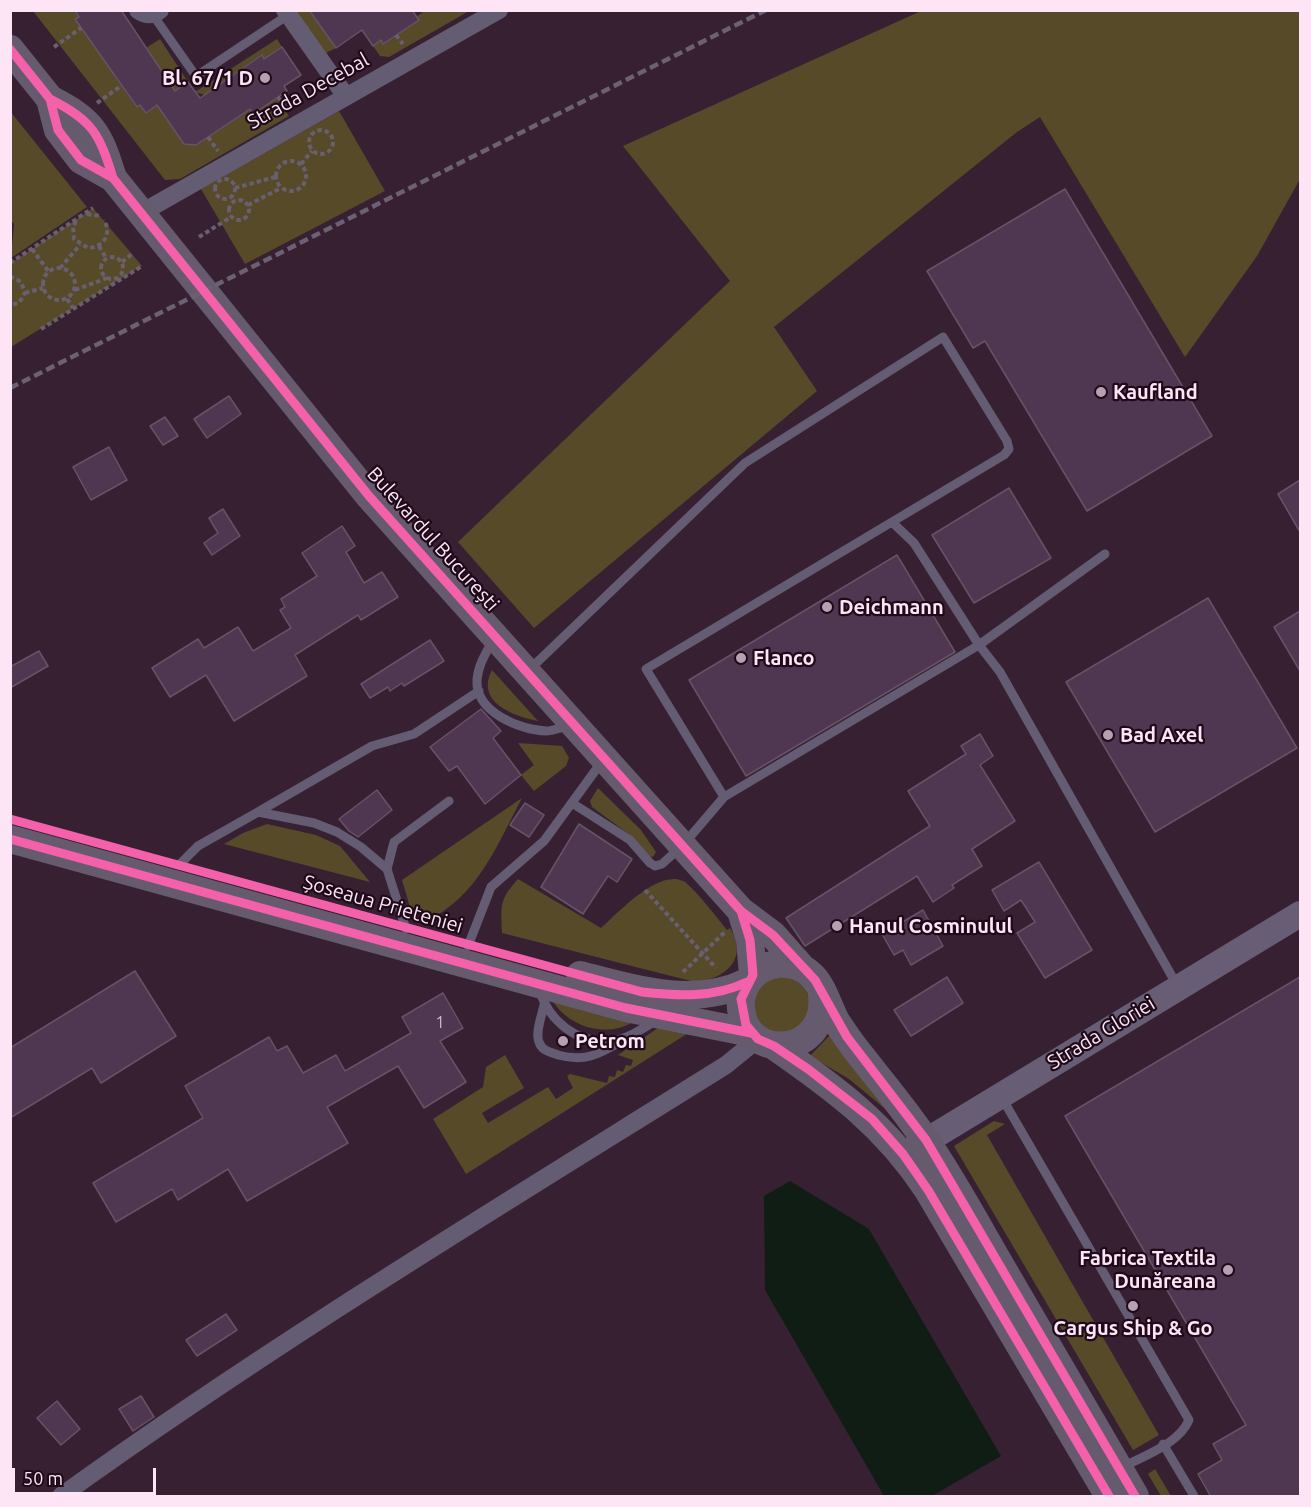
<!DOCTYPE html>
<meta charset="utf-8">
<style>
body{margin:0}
#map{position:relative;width:1311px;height:1507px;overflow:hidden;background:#382033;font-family:Ubuntu,sans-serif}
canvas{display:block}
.frame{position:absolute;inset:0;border:12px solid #fde5f6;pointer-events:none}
.scale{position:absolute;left:12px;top:1468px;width:144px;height:27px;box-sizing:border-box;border:3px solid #fde5f6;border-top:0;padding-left:8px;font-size:18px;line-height:21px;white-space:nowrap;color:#fde5f6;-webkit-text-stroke:4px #1e0a19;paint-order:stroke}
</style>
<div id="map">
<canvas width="1311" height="1507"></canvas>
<div class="frame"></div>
<div class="scale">50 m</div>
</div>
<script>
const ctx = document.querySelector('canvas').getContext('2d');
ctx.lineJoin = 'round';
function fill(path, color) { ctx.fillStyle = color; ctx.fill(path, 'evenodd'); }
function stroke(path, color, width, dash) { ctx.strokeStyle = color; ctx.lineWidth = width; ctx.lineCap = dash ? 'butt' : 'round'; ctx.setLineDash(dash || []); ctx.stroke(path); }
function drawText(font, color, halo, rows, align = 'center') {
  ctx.font = font + ' Ubuntu,sans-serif'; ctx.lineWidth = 4.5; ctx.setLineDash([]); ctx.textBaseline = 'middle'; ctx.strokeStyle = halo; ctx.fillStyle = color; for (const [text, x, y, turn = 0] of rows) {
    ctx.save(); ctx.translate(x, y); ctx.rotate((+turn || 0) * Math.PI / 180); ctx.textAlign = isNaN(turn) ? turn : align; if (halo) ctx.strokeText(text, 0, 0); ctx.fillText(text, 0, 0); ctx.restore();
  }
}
fill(new Path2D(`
 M33,11H75L79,17L76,19L117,71L113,74L136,107L140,105L146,113L157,105L185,144L196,145L250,109L253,114L276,98L289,116L180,179L165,180Z
 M294,11H309L336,48L326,53Z
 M424,11H469L389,57L380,56L373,46L381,40L383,43Z
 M921,11H1300V179L1257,256L1185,357L1040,117L1017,132L774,327L817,391L534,628L458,542L730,281L623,146Z
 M160,39L188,82L172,94L146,48Z
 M277,39L282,47L264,59L261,55L231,76L234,80L205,95L195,92Z
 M10,111L87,207L11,258L14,224L10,219Z
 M339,111L385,191L245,264L201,189Z
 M93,208L142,266L11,347V263Z
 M492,670L538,721C513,716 475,702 492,670Z
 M518,743L562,746L569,758L566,766L534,791L521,775L534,765Z
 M598,788L641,830L656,852L653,857L649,856L634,838L592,807L590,801Z
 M522,798C498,843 481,889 436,916L410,907L402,880Z
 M267,824L316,835L340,846L370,882L224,844L243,833Z
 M518,879L601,928C618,913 658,869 683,881C692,885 719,920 727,930L730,928C750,960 723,982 691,981L502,933C501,905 499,900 518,879Z
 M754 1005a28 28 0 1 1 56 0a28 28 0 1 1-56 0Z
 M551,998L633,1022C605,1039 566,1026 551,998Z
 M658,1028L693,1030L466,1174L433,1119L483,1087L486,1067L505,1055L524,1088L482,1113L488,1123L548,1087L556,1099L573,1088L567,1076L570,1074L607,1083L609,1076L615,1077L617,1070L623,1072L626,1065L631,1066L633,1060L618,1055Z
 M830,1035L889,1112L849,1079L810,1056Z
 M994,1121L1005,1124L987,1135L1159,1435L1133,1450L954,1146Z
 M1155,1469L1171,1496H1161L1148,1474Z`), '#564a29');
fill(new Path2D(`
 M790,1181L869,1229L1001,1456L932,1496H884L765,1290L764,1196Z`), '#0f1d15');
const building = new Path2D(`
 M75,10H121L175,91L188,82L200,98L262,55L264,59L282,47L301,75L284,86L287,91L253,114L250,109L196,145L184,144L157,105L146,113L140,105L137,107L75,19L79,17Z
 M309,10H412L419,20L383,44L381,40L373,46L362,30L336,48Z
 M1065,189L1212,436L1087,511L985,341L973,348L927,271Z
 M229,396L241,414L207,438L194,419Z
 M165,417L178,436L163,445L150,426Z
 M109,447L127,480L91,500L73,467Z
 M1300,480V532L1278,494Z
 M1009,488L1051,558L974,603L932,535Z
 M223,509L240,536L212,555L204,543L218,533L209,518Z
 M342,526L355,546L346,552L364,583L382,572L398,597L361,620L358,615L295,655L307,676L234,721L206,675L170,697L152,668L198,639L204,648L238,627L253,651L291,628L280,610L285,607L281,599L317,576L302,553Z
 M897,555L955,652L746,776L689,680Z
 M1208,598L1297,748L1155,832L1066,682Z
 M1300,611V671L1274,627Z
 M430,640L444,661L404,686L402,683L390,691L388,687L370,698L361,684Z
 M39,651L48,666L10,688V667Z
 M481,709L501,731L493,738L521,775L485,804L457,766L449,771L430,747Z
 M980,734L993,756L980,765L1015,821L972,849L982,866L952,885L954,888L933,902L917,876L805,946L786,918L930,826L908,791L966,754L961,746Z
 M377,790L392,810L358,837L349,831L339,819Z
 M525,803L544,815L529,837L510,825Z
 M579,824L632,859L617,882L608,876L583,914L541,887Z
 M1039,862L1092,950L1045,978L1017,933L1035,922L1021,900L1004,911L992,890Z
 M923,910L943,946L911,965L903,950L894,955L882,934Z
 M135,971L176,1036L101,1083L92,1068L10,1118V1048Z
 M947,977L963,1003L911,1036L894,1010Z
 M1300,977V1497H1211L1198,1474L1222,1460L1213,1444L1246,1425L1065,1116Z
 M443,993L463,1028L440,1041L466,1082L424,1108L398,1066L327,1107L348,1143L247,1201L228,1169L178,1200L172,1189L116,1222L93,1183L203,1118L185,1086L269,1037L277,1051L287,1046L303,1073L336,1055L345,1071L411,1033L402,1017Z
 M226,1314L237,1330L197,1356L186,1340Z
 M141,1396L154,1417L133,1431L119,1409Z
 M57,1401L80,1429L61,1445L37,1418Z`);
fill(building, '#4f3751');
stroke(building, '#655366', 1.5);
stroke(new Path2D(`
 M396,35L403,44
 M54,47L81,28
 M278,97L288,111
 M97,103L121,86
 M309 142a12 12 0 1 1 24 0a12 12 0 1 1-24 0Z
 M208,137L218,151
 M276 176a15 15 0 1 1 30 0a15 15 0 1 1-30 0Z
 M301,164L312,151
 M215 189a10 10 0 1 1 20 0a10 10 0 1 1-20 0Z
 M235,188L275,177
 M229 210a10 10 0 1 1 20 0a10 10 0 1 1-20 0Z
 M248,205L281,188
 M87,214L100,216
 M76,221L73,227L74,239L88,248C104,247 112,234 104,220
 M199,237L231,217
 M99,246L106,258
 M32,249L49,272
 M101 268a11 11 0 1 1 22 0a11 11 0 1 1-22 0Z
 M122,262L132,254
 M10,263L93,208
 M60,268L80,245
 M43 284a16 16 0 1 1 32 0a16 16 0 1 1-32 0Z
 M10,276L21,282L25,293L19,303L10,305
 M75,290L107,278
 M25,293L43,288
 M67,299L73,308
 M41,329L142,266
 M645,890L716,968
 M683,972L725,932`), '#695f6f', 4, [4.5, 3]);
stroke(new Path2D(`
 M153,15L193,72L198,75L288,15
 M1105,554L979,645L1000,672L1178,987
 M493,640C486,653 478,665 477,680C475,712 520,730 546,731C553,731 562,727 569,726
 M529,670L745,463L943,337L1007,441L1009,449L1004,455L646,669L724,797
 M572,803L630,840L650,863L655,866L662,864L683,845L724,797L979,645L914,543L892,522
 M258,812L372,746L414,734L479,691
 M179,865L198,846L258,812L314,823L337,832L361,847L387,869L406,929
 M387,869L394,842L449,801
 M468,946L491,887L544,841L603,760
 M539,989C549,1021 576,1044 612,1041C628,1039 642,1029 655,1021
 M544,1005C542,1015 535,1032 539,1042C542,1051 550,1052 558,1055C584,1062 598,1055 620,1042
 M1002,1098L1189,1420C1179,1444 1143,1456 1121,1468
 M1163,1444L1194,1496`), '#645c72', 9);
stroke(new Path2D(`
 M138,10C146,16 152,16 160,10
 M285,10L345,95
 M141,213L499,10
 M61,1496C275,1342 502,1205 726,1065L758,1039`), '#645c72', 18);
stroke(new Path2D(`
 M908,1152L1300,914`), '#675d74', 26);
stroke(new Path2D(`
 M10,49L50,99L58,130L81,160L113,178
 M50,99C93,121 99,133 113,178L369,496L741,911L773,935L803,969
 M10,839L626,1008L751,1033
 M741,911L750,940L753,975
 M580,975C634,989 694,1008 747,982
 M822,995C829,1055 747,1064 741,1009C740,998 743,988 749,980C764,961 792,958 810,974C823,985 828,1006 836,1021C842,1030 848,1039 854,1047C878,1078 904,1108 926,1141C955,1183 979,1229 1005,1273C1048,1348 1092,1422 1135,1496
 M774,1046C836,1089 886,1126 928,1190L1109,1496`), '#665a6e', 28);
stroke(new Path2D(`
 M10,388L766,10`), '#6b6173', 4.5, [9, 4.5]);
stroke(new Path2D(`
 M10,49L50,99L58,130L81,160L113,178
 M50,99C93,121 99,133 113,178L369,496L741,911L773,935L815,980L847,1037L926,1140L1135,1496
 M10,819L642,992C678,996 714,998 747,982
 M10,839L626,1008L751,1033
 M741,911L750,940L753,975L741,999L746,1025L758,1039L774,1046L808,1069L872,1119L903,1154L928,1190L1109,1496`), '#f560ab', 9);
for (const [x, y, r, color] of [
 [265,78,6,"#b8a0b2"],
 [1101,392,6,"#b8a0b2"],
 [827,607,6,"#b8a0b2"],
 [741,658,6,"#b8a0b2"],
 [1108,735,6,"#b8a0b2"],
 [837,926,6,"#b8a0b2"],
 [563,1041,6,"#b8a0b2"],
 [1228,1270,6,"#b8a0b2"],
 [1133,1306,6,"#b8a0b2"]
]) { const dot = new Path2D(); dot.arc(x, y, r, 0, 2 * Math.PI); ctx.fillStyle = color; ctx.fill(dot); stroke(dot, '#1e0a19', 2); }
drawText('16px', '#d2bacd', null, [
 ["1",440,1023]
]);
drawText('bold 20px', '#fde5f6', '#1e0a19', [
 ["Bl. 67/1 D",253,78,"right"],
 ["Kaufland",1113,392],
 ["Deichmann",839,607],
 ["Flanco",753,658],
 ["Bad Axel",1120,735],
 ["Hanul Cosminulul",849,926],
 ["Petrom",575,1041],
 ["Fabrica Textila",1216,1258,"right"],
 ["Dunăreana",1216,1281,"right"],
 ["Cargus Ship & Go",1133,1328,"center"]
], 'left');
drawText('20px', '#fde5f6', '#1e0a19', [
 ["Strada Decebal",308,91,-29],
 ["Bulevardul București",433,539,48],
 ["Șoseaua Prieteniei",383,904,16],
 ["Strada Gloriei",1101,1033,-31]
]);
</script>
